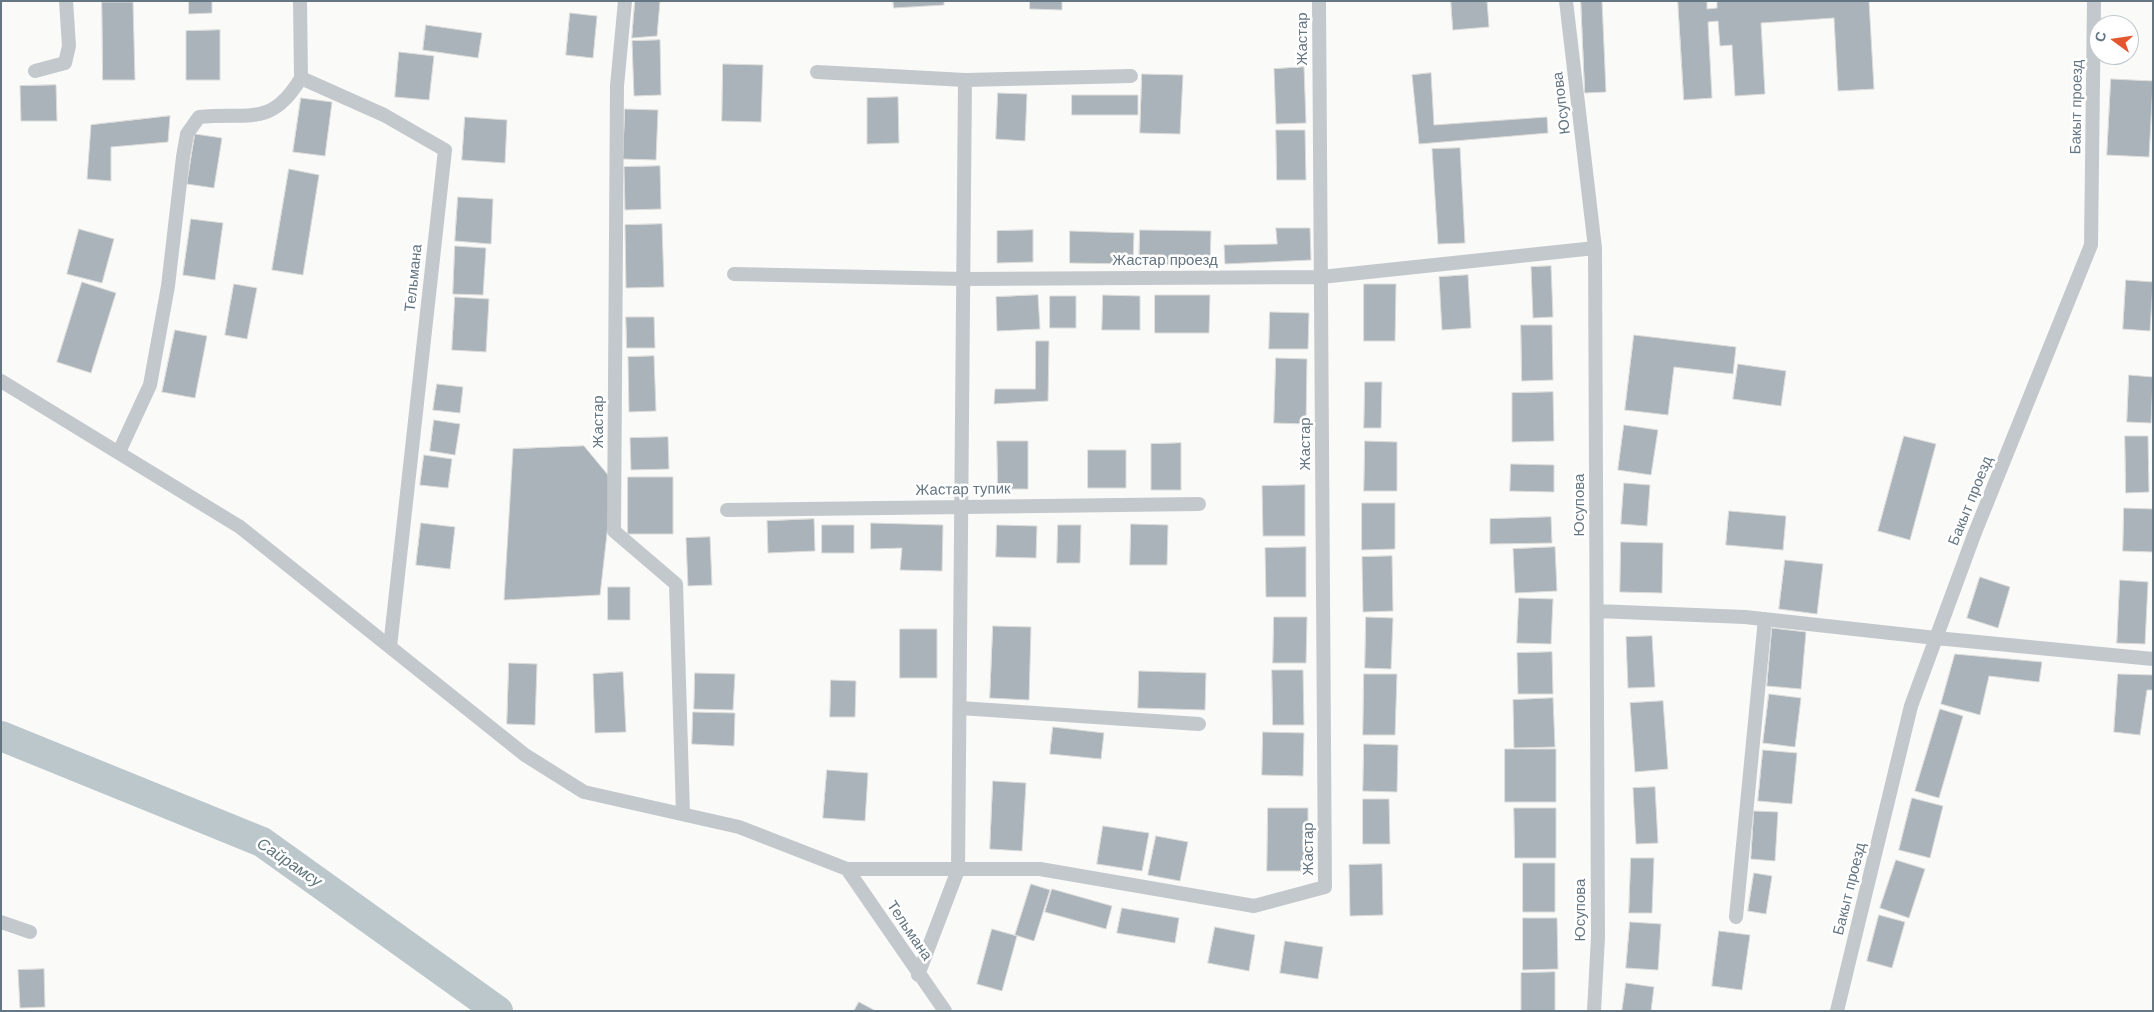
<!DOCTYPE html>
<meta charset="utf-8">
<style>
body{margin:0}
#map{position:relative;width:2154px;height:1012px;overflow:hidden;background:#fafaf8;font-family:Arial,sans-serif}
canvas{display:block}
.frame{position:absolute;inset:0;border:2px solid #657683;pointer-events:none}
.north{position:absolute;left:2089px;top:15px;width:50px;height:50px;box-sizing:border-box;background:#fff;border:1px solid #c1c8cd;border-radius:50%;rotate:284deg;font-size:14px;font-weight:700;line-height:20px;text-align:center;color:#657683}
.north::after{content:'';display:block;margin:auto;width:18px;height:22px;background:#e4572e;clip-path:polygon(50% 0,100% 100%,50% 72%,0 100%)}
</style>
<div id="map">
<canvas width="2154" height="1012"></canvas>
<div class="frame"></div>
<div class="north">С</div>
</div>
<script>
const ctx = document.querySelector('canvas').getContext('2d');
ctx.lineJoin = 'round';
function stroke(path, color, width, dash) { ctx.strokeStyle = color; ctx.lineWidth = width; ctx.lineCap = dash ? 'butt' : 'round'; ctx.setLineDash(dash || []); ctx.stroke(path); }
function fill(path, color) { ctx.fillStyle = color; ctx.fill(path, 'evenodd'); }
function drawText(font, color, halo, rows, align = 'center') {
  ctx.font = font + ' Arial,sans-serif'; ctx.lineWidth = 5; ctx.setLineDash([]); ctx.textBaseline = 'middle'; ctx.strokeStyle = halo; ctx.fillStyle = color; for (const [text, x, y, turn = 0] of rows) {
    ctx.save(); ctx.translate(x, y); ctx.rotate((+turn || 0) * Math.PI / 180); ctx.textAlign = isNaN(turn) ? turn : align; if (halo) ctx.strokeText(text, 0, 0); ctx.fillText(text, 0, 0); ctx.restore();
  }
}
stroke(new Path2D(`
 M1,736L262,842L498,1011`), '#bbc7cb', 30);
const building = new Path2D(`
 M189,1H212V13L189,14Z
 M635,1H660L657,36L632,38Z
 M893,1H944V5L894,8Z
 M1030,1H1062V10L1030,9Z
 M1451,1H1487L1489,27L1453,30Z
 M1581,1H1602L1606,92L1585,93Z
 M1678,1H1707V9L1717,8V1H1869L1874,89L1838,91L1834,18L1761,23L1765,94L1735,96L1732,45L1720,46L1718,21L1708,22L1712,98L1684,100Z
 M102,2H133L135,80H103Z
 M570,13L597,16L593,58L566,55Z
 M426,25L482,33L478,58L423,50Z
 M220,30V80H186V31Z
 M660,40L661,95L634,96L632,41Z
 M399,52L434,56L429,100L395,97Z
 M723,64L763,65L761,122L722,121Z
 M1304,67L1306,123L1276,124L1274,69Z
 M1431,73L1434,125L1547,117L1548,133L1419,144L1412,75Z
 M1142,74L1183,75L1180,134L1140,133Z
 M2111,79L2153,81L2149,157L2107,155Z
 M56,85L57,121H21L20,86Z
 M998,93L1027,94L1025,141L996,139Z
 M1072,95H1138V115H1072Z
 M898,97L899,143L867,144V98Z
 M301,98L332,102L325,156L293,152Z
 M625,109L658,110L656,160L623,159Z
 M170,116L168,142L111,147V181L87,179L91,125Z
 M465,117L507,120L505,163L462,160Z
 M1276,130H1305L1306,180H1277Z
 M195,134L222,138L214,188L187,184Z
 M1460,148L1465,243L1438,244L1432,149Z
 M660,166L661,209L625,210L624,167Z
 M289,169L319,175L303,275L272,270Z
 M458,197L493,199L491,244L455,241Z
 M191,219L223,223L215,280L183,275Z
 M662,224L664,287L626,288L625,225Z
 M1276,228H1310L1311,260L1225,264L1224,245L1277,244Z
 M79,229L114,239L102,283L67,274Z
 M1033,230V262L997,263V231Z
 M1140,230L1211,231L1210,265L1139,264Z
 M1070,231L1134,233L1133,264L1070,263Z
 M455,246L486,248L483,295L453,294Z
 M1551,266L1553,317L1533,318L1531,267Z
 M1468,275L1471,328L1442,330L1439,277Z
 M2126,280L2153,282L2150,331L2123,329Z
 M82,282L116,293L91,373L57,362Z
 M234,284L257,288L247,339L225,335Z
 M1364,284H1396L1395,341H1364Z
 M1038,295L1040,329L997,331L996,297Z
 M1103,295L1140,296V330H1102Z
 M1155,295H1210L1209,333H1155Z
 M1050,296H1076V328H1050Z
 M455,297L489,299L486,352L452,350Z
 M1270,312L1309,313L1308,349H1269Z
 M626,317H654L655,348H627Z
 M1521,325H1552L1553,380L1522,381Z
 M175,330L207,336L195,398L162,392Z
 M1634,335L1736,347L1733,374L1674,367L1668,415L1625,410Z
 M1036,341H1049L1048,401L994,404L995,389H1035Z
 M654,356L656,411L629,412L628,357Z
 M1276,358L1307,359L1306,424L1274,423Z
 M1738,364L1786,371L1781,406L1733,399Z
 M2129,375L2153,377L2151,423L2127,422Z
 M1365,382H1382L1381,428H1364Z
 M437,384L463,387L460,413L433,410Z
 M1553,392L1554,441L1512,442V393Z
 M434,420L460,424L455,455L430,451Z
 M1624,425L1658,430L1651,475L1618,470Z
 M1904,436L1936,444L1910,540L1878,531Z
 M2125,436H2148L2149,492L2126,493Z
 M668,437L669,469L631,470L630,438Z
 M997,441H1028V489H998Z
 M1365,441L1397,442V491H1364Z
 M1181,443V490H1151V444Z
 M584,446L608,475L609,516L600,595L504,600L513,449Z
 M1088,450H1126V488H1088Z
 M424,455L452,459L448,488L420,485Z
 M1511,464L1554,465V492L1510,491Z
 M628,477H673V534H628Z
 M1624,483L1650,485L1647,526L1621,524Z
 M1305,485V536H1263L1262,486Z
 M1362,503H1395V549L1362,550Z
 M2124,508L2153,509V552L2123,551Z
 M1729,511L1786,516L1783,550L1726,545Z
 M1551,517L1552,543L1490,544V519Z
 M814,519L815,551L768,553L767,521Z
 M421,523L455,527L450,569L416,565Z
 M871,523L943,525L942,571L900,570L902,548L871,549Z
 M1131,524L1168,525L1167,565H1130Z
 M822,525H854V553H822Z
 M997,525L1037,526L1036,558L996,557Z
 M1058,525H1081L1080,563H1057Z
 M710,537L712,585L688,586L686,538Z
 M1621,542L1663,543L1662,593L1620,592Z
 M1306,547V597H1266L1265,548Z
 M1555,547L1557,591L1515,593L1513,549Z
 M1392,556L1393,611L1363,612L1362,557Z
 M1785,560L1823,564L1817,614L1779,609Z
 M1980,577L2010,587L1998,628L1967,618Z
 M2120,580L2148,582L2145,644L2117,643Z
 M608,587H630V620H608Z
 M1519,598L1553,599L1551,644L1517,643Z
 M1274,617H1307L1306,663H1273Z
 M1366,617L1393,618L1391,669L1365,668Z
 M993,626L1031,627L1029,700L990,698Z
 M1772,628L1806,632L1801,689L1767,686Z
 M900,629H937V678H900Z
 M1652,636L1655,687L1628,688L1626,637Z
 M1552,652L1553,694H1518L1517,653Z
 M1955,654L2042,662L2039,682L1989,676L1980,715L1941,704Z
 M509,663L537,664L535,725L507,724Z
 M1272,670H1303L1304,725H1273Z
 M1139,671L1206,673L1205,710L1138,708Z
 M623,672L626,732L595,733L593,674Z
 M695,673L735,674L733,710L694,709Z
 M1364,674H1397L1395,735H1363Z
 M2118,674L2153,675V690H2147L2140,735L2114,732Z
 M831,680L856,681L855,717H830Z
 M1769,694L1801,698L1795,747L1763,743Z
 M1553,698L1555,747L1514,748L1513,700Z
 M1663,701L1668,769L1635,772L1630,703Z
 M1940,709L1963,716L1939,798L1915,791Z
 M693,712L735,713L734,746L692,744Z
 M1053,727L1104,733L1101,759L1050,754Z
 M1263,732L1304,733L1303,776L1262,775Z
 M1364,744L1398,745L1397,792L1363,791Z
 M1505,749H1556V802H1505Z
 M1763,750L1797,753L1792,804L1758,801Z
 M827,770L868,773L865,821L823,818Z
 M993,781L1026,783L1022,851L990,849Z
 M1655,787L1658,843L1636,844L1633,788Z
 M1912,798L1943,806L1930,858L1899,850Z
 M1363,799H1389L1390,844H1363Z
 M1268,808H1308V871H1267Z
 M1514,808H1556V858H1515Z
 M1754,811L1778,812L1775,861L1751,859Z
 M1103,826L1149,833L1142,871L1097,864Z
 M1156,836L1188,842L1180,881L1148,875Z
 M1631,858H1654L1652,913H1629Z
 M1896,860L1925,869L1909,918L1880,908Z
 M1523,863H1555V912H1523Z
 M1382,864L1383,915L1350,916L1349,865Z
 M1754,873L1772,876L1766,914L1748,911Z
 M1031,884L1050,890L1034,941L1015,935Z
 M1052,889L1112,906L1106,929L1045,912Z
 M1122,908L1179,918L1175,943L1117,933Z
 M1879,915L1905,922L1892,968L1867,961Z
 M1523,918H1557L1558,969L1523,970Z
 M1630,922L1661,924L1658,970L1626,968Z
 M1215,927L1255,935L1249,971L1208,963Z
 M992,929L1017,936L1002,991L977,984Z
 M1719,931L1750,935L1742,990L1712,986Z
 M1285,941L1323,947L1318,979L1280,973Z
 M44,969L45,1007L20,1008L18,970Z
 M1555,972V1011H1521V973Z
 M1626,983L1654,987L1651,1011H1622Z
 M859,1002L874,1010L873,1011H854Z`);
fill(building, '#aab3b9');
stroke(building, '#dcdcda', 1);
stroke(new Path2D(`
 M300,1L301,78L384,115L445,150L390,647
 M625,1L617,86L614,531L676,584L683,814
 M1566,1L1595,248L1598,937L1594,1011
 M35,71L65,63L69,46L66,1
 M817,72L965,80L1131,76
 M734,274L963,279L1321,277L1595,248
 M1,381L240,527L525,755L584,792L739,827L847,869H1040L1254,906L1325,887L1319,1
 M119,452L150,385L168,286L183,157L187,134L199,117C249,112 271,128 301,78
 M727,510L1199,504
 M1597,611L1745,617L1936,638L2153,659
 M960,708L1199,724
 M847,869L945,1011
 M1736,917L1765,619
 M1,922L30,932
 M918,975L958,870L965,80
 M1837,1011L1911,706L1974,535L2091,245L2094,1`), '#c3c8cc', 14);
drawText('15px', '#657683', '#fff', [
 ["Жастар",1303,39,-90],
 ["Юсупова",1562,103,-97],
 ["Бакыт проезд",2077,107,-89],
 ["Жастар проезд",1165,261],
 ["Тельмана",414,278,-84],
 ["Жастар",599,422,-90],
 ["Жастар",1306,444,-90],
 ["Жастар тупик",963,490,-1],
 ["Бакыт проезд",1971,501,-68],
 ["Юсупова",1580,505,-90],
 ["Жастар",1309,849,-90],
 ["Бакыт проезд",1850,889,-76],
 ["Юсупова",1581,910,-90],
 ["Тельмана",909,931,56]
]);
drawText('italic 16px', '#60757c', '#fff', [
 ["Сайрамсу",289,863,34]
]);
</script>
